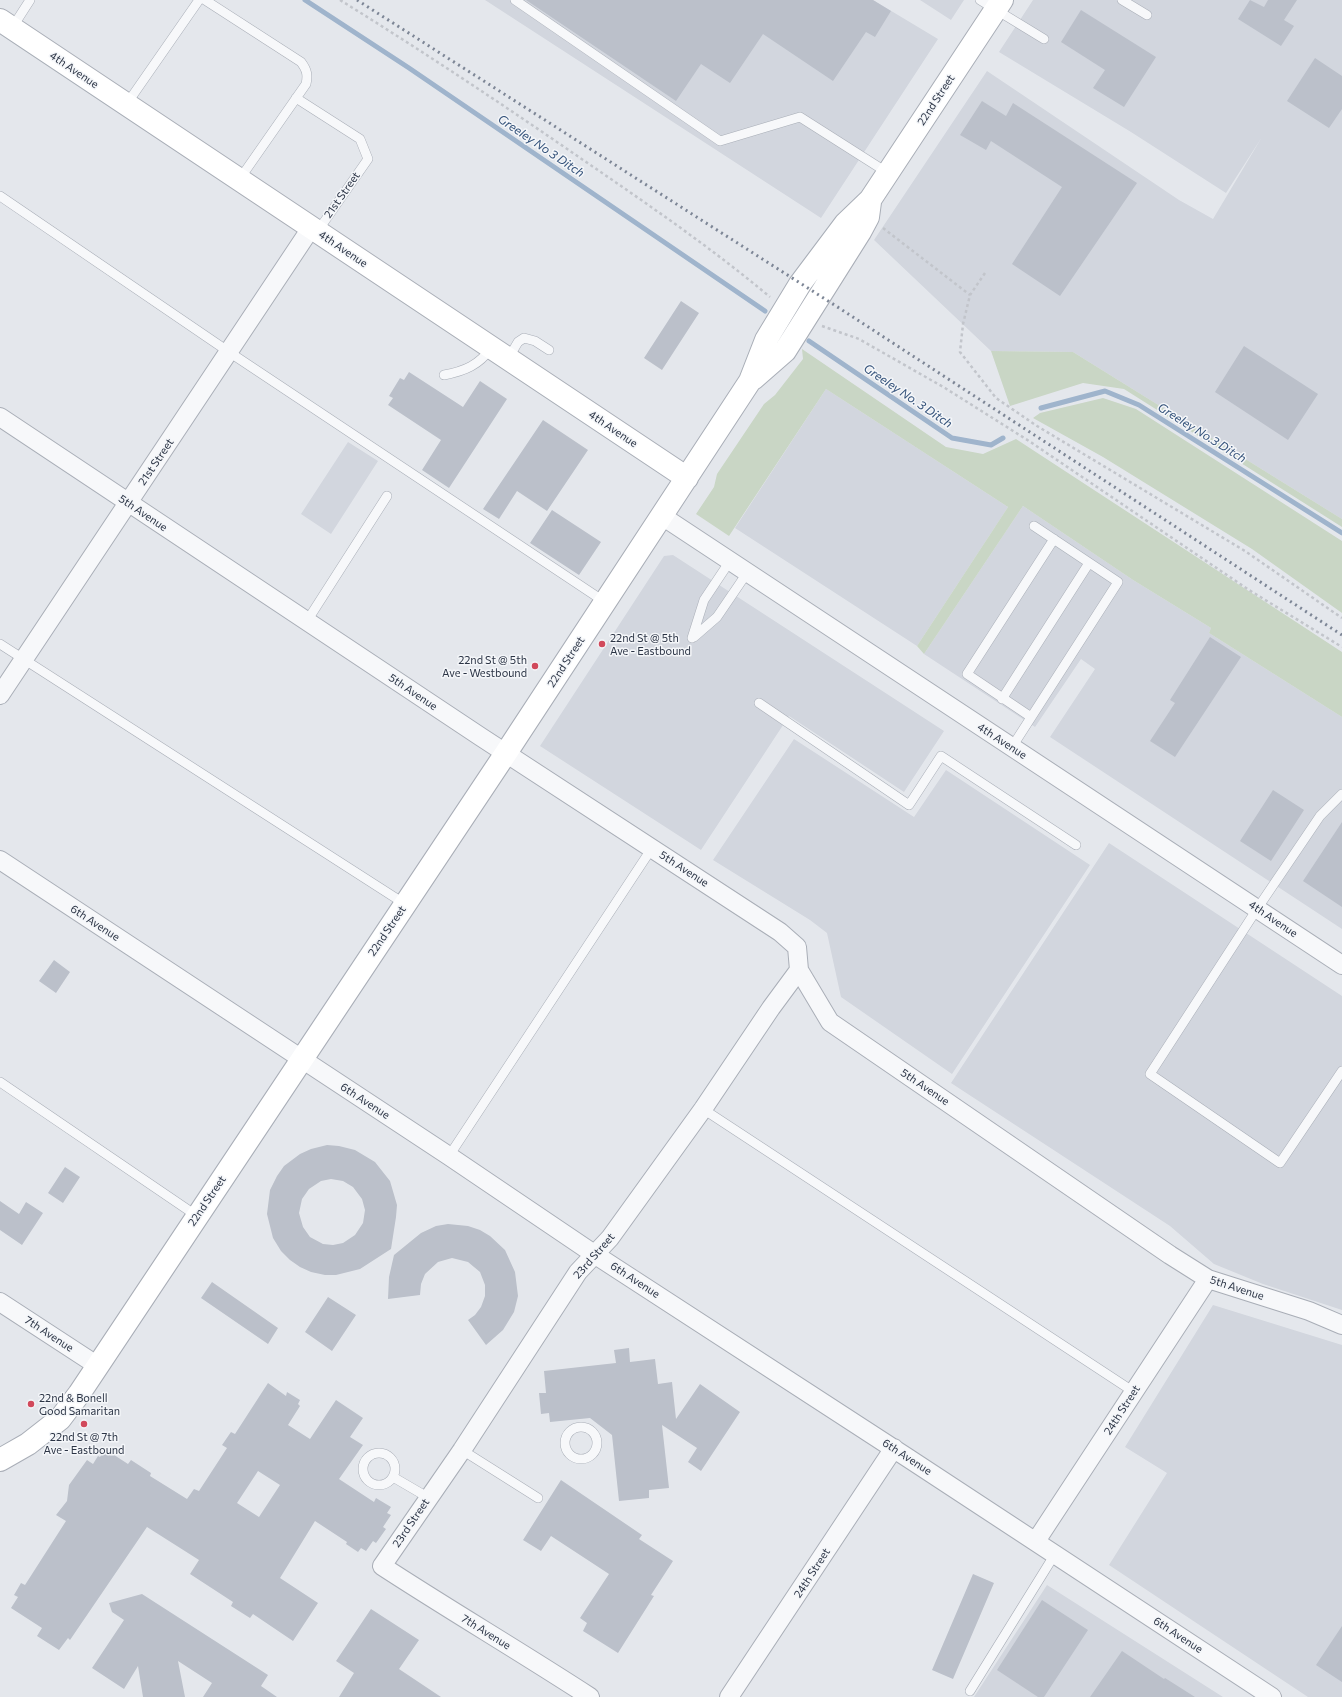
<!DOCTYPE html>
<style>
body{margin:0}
canvas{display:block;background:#e4e7ec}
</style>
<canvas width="1342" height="1697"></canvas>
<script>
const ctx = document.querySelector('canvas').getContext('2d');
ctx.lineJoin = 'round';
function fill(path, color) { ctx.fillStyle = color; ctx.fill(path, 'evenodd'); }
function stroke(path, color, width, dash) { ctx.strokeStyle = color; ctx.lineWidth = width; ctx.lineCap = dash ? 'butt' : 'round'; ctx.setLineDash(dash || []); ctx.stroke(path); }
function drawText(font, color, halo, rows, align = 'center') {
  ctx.font = font + ' Commissioner,sans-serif'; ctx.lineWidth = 3; ctx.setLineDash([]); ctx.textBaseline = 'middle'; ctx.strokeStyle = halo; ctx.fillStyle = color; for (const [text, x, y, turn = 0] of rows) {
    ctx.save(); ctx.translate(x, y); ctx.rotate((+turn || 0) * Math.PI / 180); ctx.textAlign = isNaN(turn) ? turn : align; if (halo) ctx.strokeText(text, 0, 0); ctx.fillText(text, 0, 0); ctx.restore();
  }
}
fill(new Path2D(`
 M485,0H873L938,39L821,218Z
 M920,0H964L951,20Z
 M1033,0H1342V519L1073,352L991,351L874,240L987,71L1179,200L1213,219L1262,137L1226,193L1131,132L999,52Z
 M826,389L1008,507L917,646L735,528Z
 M348,442L378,461L331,534L301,514Z
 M1023,506L1133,580L1211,628L1209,633L1342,717V929L1050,737L1095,669L1081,659L1035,727L924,654Z
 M673,555L944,731L904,792L789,716L701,850L540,746L664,556Z
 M794,739L914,817L946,770L1090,865L952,1074L841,997L827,933L810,920L713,860Z
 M1109,843L1342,996V1310L1263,1284L1214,1264L1170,1226L951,1083Z
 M1213,1305L1342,1345V1697H1308L1109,1565L1167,1473L1125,1447Z
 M1047,1585L1223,1697H974Z`), '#d2d6de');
fill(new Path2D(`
 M802,349L946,447L983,454L1016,439L1342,652V717L1209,633L1211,628L1133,580L1023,506L924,654L917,646L1008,507L826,389L729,536L696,514L714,487L717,474L764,404L775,395L803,359Z
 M991,351L1073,352L1342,519V527L1124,389L1083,383L1010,406Z
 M1103,398L1136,409L1342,541V613L1252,549L1103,457L1033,418L1040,413Z`), '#c9d6c5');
stroke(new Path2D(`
 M305,0L409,68L765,311
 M809,341L952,438L991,445L1003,438
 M1041,408L1105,391L1139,405L1342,533`), '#9fb4cc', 5);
fill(new Path2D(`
 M526,0H873L891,11L875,37L866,32L833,81L763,34L730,83L701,64L676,101Z
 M1250,0L1264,7L1268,0H1297L1284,20L1294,26L1281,46L1238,19Z
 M1081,10L1156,57L1124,107L1093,88L1105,70L1061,42Z
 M1315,58L1342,76V109L1329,128L1287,101Z
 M982,101L1006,116L1013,103L1137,183L1060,296L1012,264L1062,187L991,141L986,150L960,135Z
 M681,301L699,313L662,370L644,358Z
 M1244,346L1318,394L1288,440L1215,392Z
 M409,372L463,407L480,381L507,399L449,488L422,470L441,440L388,405L393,398L389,396L400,378L404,380Z
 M543,420L588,450L547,511L517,491L499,519L483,509Z
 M552,510L601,542L579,575L530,543Z
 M1210,637L1241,657L1175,757L1150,741L1175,703L1170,700Z
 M1273,790L1304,810L1271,861L1240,841Z
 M1342,822V907L1303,881Z
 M54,960L70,972L56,993L39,981Z
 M327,1145L339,1146L355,1150L375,1162L390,1181L397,1205L396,1217L391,1249L360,1269L336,1275H325L311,1272L300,1267L290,1260L281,1251L273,1238L267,1214L270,1190L277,1176L284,1166L300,1154L311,1149ZM331,1179L343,1181L353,1187L362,1199L365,1210L363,1223L355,1235L343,1243L333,1245L323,1244L310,1237L303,1227L299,1213L302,1199L309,1189L321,1181Z
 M65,1167L80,1177L63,1203L48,1193Z
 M0,1201L19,1214L26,1202L43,1213L22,1245L0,1230Z
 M448,1224L468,1226L480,1230L490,1236L505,1250L515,1272L518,1296L514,1312L503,1330L486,1345L468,1320L475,1315L481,1307L485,1296V1285L480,1272L468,1262L452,1258L438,1262L425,1274L421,1284L420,1295L388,1299L389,1277L394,1255L421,1233L436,1226Z
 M212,1282L278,1328L268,1344L201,1298Z
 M328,1297L356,1315L332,1351L305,1332Z
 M629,1348L630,1362L655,1359L658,1384L672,1382L676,1419L700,1384L740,1412L701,1471L688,1462L697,1448L662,1425L669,1488L649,1490V1498L619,1501L612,1435L590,1418L550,1422L549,1413L541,1414L539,1393H546L544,1371L616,1363L614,1350Z
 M268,1383L286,1396L287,1392L300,1400L298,1404L300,1406L288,1425L310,1439L336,1400L363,1418L350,1437L363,1445L339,1479L374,1502L376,1498L391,1507L387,1513L391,1515L383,1527L386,1529L376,1543L373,1541L366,1551L361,1548L358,1552L346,1544L347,1542L315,1521L280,1578L318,1603L293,1641L253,1614L250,1618L231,1606L233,1602L190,1574L199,1560L147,1527L70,1640L68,1638L59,1650L37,1636L42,1628L11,1608L18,1597L14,1595L21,1583L25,1585L66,1521L56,1515L67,1501L69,1485L87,1460L93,1464L98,1456L100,1457L105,1449L128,1464L131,1460L151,1473L150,1476L187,1499L194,1489L199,1491L227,1448L222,1445L231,1432L235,1434ZM258,1471L280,1485L259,1517L237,1503Z
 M561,1480L642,1535L639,1539L673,1561L651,1595L654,1596L618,1653L583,1631L587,1623L580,1618L609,1574L551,1536L541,1551L523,1540Z
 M973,1574L994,1583L953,1679L932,1670Z
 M142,1594L268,1675L261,1686L277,1697H203L212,1683L178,1661L185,1697H143L138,1666L124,1689L92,1668L124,1620L112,1612L109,1603Z
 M1042,1600L1088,1630L1044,1697H1038L997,1670Z
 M371,1609L419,1640L399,1669L441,1697H339L354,1673L336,1661Z
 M1342,1626V1682L1316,1665Z
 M1122,1651L1164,1679L1165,1678L1195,1697H1090Z`), '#bbc0ca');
const lane = new Path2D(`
 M205,0L301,62C307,70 308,75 306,84L239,180
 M515,0L720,141L800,117L888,173
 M980,0L1044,39
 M1122,0L1147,15
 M12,28L30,0
 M296,98L360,139L368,159L317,232
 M126,105L199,0
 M0,196L229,352L605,602
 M508,359L518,342L524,338L535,341L549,350
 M444,375C465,371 479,365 491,348
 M307,621L387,496
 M694,637L717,617L747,573
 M692,638L704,600L730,561
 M0,644L405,904
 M1002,699L1089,563
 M759,703L909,805L941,756L1076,845
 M1031,717L967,674L1054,539
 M1012,747L1118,582L1034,526
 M1342,794L1320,816L1257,909L1150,1074L1280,1163L1342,1071
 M0,1082L197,1216
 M703,1109L1134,1392
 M449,1156L652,848
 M565 1443a16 16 0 1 1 32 0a16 16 0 1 1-32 0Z
 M462,1450L538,1498
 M363 1469a16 16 0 1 1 32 0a16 16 0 1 1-32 0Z
 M393,1477L429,1498
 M970,1691L1055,1554`);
const street = new Path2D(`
 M0,417L481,737L780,932L797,947L799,970L830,1022L1170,1255L1208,1279L1309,1311L1342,1325
 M662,516L1342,965
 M0,695L311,228
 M0,860L449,1156L594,1254L908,1458L1272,1697
 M0,1302L98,1366
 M1036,1541L1208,1279
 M590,1697C521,1652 451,1611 382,1566L462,1450L578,1272L610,1238L703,1109L771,1008L799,970
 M729,1697L894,1448`);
const secondary = new Path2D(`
 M0,20L687,478
 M753,379L785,351L860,232L868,217L870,202
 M0,1460L28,1444L60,1419L79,1394L506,753L750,381L766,340L800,284L845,224L870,200L1002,0`);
stroke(lane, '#a9aeb7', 10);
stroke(street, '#a9aeb7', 20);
stroke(secondary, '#a9aeb7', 24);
stroke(new Path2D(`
 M340,0C419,49 496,100 573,153C640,199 708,245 770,297
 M883,228L970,295
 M985,273L970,295L963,324L960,352L996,398L1037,426L1245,551L1342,618
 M822,326L859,339L945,388L1029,441L1249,590L1342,647`), '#c2c5cb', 2.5, [3, 3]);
stroke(lane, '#f7f8fa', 9);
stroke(street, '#f7f8fa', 18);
stroke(secondary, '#fff', 22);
stroke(new Path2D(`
 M357,0L836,306L1342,635`), '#7d8696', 3, [2, 4]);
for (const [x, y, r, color] of [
 [602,644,4,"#d1495b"],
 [535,666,4,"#d1495b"],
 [31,1404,4,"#d1495b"],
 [84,1424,4,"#d1495b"]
]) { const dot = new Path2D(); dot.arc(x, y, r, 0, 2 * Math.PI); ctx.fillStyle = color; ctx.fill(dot); stroke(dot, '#f4f6f9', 1.5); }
drawText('11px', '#2b3445', '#f4f6f9', [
 ["4th Avenue",74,70,34],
 ["22nd Street",936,100,-57],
 ["21st Street",342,195,-55],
 ["4th Avenue",343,249,34],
 ["4th Avenue",613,429,34],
 ["21st Street",156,462,-56],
 ["5th Avenue",143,513,34],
 ["22nd Street",566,662,-57],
 ["5th Avenue",413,692,34],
 ["4th Avenue",1002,741,33],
 ["5th Avenue",684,869,33],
 ["4th Avenue",1273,919,34],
 ["6th Avenue",95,923,33],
 ["22nd Street",387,931,-56],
 ["5th Avenue",925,1087,34],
 ["6th Avenue",365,1101,33],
 ["22nd Street",207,1201,-56],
 ["23rd Street",594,1256,-49],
 ["6th Avenue",635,1280,33],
 ["5th Avenue",1237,1288,18],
 ["7th Avenue",49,1334,33],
 ["24th Street",1122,1410,-57],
 ["6th Avenue",907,1457,33],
 ["23rd Street",411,1523,-56],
 ["24th Street",812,1573,-57],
 ["7th Avenue",486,1632,32],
 ["6th Avenue",1178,1635,33]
]);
drawText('11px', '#2b3445', '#f4f6f9', [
 ["22nd St @ 5th",610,638],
 ["Ave - Eastbound",610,651],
 ["22nd St @ 5th",527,660,"right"],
 ["Ave - Westbound",527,673,"right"],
 ["22nd & Bonell",39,1398],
 ["Good Samaritan",39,1411],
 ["22nd St @ 7th",84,1437,"center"],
 ["Ave - Eastbound",84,1450,"center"]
], 'left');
drawText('italic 12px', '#34527a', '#f4f6f9', [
 ["Greeley No 3 Ditch",541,146,34],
 ["Greeley No. 3 Ditch",908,396,34],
 ["Greeley No.3 Ditch",1202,433,32]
]);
</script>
